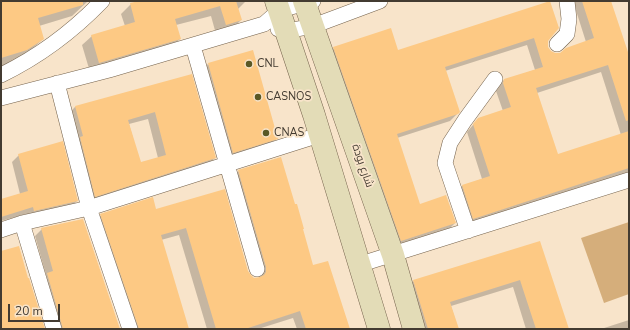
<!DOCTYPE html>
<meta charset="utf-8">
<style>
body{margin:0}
#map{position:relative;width:630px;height:330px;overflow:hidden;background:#f8e4ca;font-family:"Nunito Sans",sans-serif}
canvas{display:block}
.frame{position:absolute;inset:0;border:2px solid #433b31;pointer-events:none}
.scale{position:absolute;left:8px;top:304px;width:52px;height:18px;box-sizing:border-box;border:2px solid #433b31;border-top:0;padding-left:5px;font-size:12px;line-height:14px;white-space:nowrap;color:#433b31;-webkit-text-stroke:3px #f8e4ca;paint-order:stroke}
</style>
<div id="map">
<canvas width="630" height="330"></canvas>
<div class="frame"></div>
<div class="scale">20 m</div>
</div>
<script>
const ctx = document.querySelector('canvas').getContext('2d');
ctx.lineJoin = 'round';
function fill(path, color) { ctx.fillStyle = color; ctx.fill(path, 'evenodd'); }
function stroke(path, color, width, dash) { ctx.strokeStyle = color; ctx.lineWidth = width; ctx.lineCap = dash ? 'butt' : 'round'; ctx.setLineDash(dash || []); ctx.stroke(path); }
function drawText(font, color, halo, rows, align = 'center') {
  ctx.font = font + ' "Nunito Sans",Cairo,sans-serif'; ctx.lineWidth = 3.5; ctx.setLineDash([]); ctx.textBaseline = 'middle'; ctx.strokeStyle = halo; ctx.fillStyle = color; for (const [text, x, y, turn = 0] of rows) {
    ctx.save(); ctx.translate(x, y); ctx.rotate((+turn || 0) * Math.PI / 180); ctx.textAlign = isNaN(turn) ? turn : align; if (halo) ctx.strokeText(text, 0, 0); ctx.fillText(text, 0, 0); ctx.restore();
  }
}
fill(new Path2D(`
 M629,222V294L604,303L581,238Z`), '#d5ae7b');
fill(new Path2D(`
 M1,1H87V2L72,16L39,26L43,39L30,51L14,62L1,66Z
 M142,1H246L238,9L241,20L231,30L216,34L211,16L176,25L180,39L171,48L90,72L82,45L92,36L125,26L121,14L131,4Z
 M573,1H610L629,58V173L466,226L455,193L462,186L482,179L467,132L478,119L503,111L496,91L497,87L504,80L535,70L527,45L445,71L458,113L450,121L397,138L419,205L455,223L448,230L394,247L327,55L334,48L397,52L549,2L547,46L550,51L555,54H560L586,42ZM601,72L621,135L557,156L537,93Z
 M208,64L277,138L270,145L226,159L201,71Z
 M191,75L215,158L208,165L88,203L68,114L75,107ZM148,119L158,158L140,163L129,124Z
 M19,155L77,201L70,208L27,218L26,214L1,221V200L20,194L12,162Z
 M239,171L302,230L312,267L349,329H297L293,318L258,329H207L179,235L161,240L188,329H130L94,222L101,215L156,210L224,190L247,272L254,279H259V274L231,178Z
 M42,229L119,329H54L46,275L35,236Z
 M539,242L567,329H526L513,287L451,306L458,329H419L406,288L414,281Z
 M629,320V329H601Z`), '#0003');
fill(new Path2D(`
 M1,1H83V5L38,18L44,39L27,50L1,58Z
 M139,1H236L242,20L226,25L220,6L175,19L181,39L99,63L91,35L135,22L130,3Z
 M550,1L559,28L548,41V47L551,51L555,53H560L566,48L594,38L582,1H611L629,55V120L626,121L608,65L536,88L558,154L629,131V168L473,219L462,185L490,176L473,124L478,118L511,107L503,83L504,79L543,67L534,38L445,67L460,112L458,114L397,134L420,204L446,195L456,223L401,241L333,47L391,28L398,50Z
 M253,50L278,139L233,153L208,63Z
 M192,74L216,158L95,197L80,137L83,136L75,106ZM155,112L166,155L141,162L128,120Z
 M63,141L78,201L34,211L33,207L1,217V199L28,191L18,154Z
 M281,157L295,204H297L304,229H303L313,265L328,261L350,329H306L300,311L245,329H216L186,228L161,235L189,329H139L100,214L153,197L156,209L225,189L248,271L251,275L254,278L260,277L264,275L266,272V267L238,170Z
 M83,219L120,329H63L47,273L53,271L41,228Z
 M540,241L569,329H536L520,280L450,302L459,329H428L413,280Z
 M19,246L28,278H29L45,329H1V251Z`), '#fdc984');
const street = new Path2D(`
 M278,29L287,31L313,26L380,1
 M557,44L567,34L569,19L567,1
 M193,46L257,269
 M1,75C38,57 73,31 102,1
 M1,98L109,70L264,24L280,10L313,1
 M22,223L54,329
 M1,230L22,223L89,208L57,83
 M468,231L445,163L450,143L465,120L495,79
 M358,265L629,180
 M130,329L89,208L319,135`);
const secondary = new Path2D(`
 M276,1L314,115L379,329
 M304,1L393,255L414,329`);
stroke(street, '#74624c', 16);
stroke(secondary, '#74624c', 23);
stroke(street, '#fff', 15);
stroke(secondary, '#e3dcb7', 22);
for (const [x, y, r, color] of [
 [249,64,4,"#5a5825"],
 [258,97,4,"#5a5825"],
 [266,133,4,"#5a5825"]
]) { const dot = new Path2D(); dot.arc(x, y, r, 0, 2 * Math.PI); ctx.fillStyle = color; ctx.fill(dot); stroke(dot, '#f8e4ca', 1.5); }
drawText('11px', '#433b31', '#f8e4ca', [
 ["CNL",257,64],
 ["CASNOS",266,97],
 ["CNAS",274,133]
], 'left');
drawText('11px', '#433b31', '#f8e4ca', [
 ["شارع بودة",362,166,71]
]);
</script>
